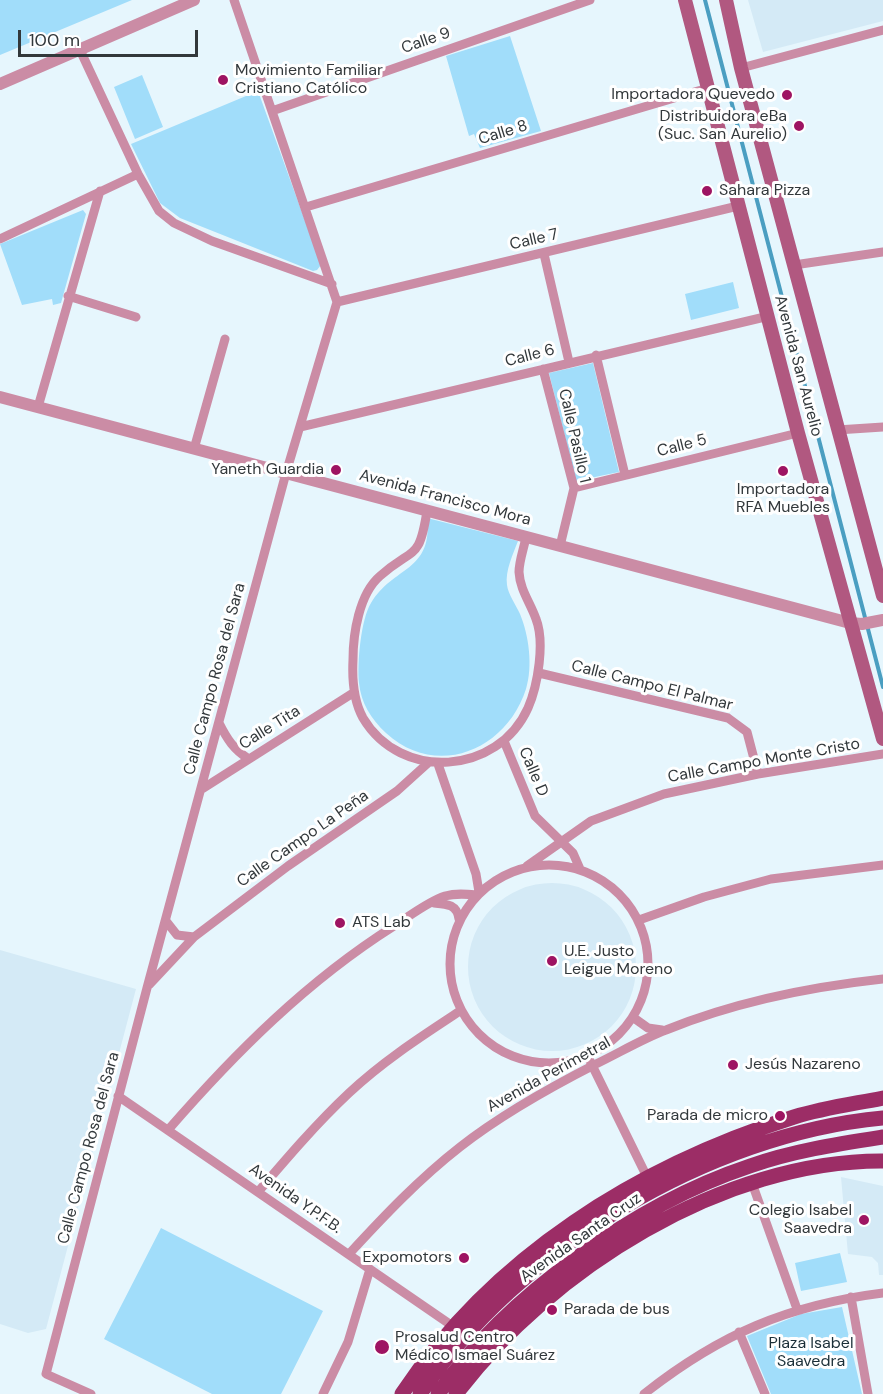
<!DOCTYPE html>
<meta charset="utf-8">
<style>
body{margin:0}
#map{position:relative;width:883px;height:1394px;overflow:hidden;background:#e6f6fd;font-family:"DM Sans",sans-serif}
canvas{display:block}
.scale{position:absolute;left:18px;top:30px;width:180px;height:27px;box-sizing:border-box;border:3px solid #32383b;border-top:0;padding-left:8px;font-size:18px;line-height:21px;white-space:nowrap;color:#32383b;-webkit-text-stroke:4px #fff;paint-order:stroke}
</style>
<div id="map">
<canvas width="883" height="1394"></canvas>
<div class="scale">100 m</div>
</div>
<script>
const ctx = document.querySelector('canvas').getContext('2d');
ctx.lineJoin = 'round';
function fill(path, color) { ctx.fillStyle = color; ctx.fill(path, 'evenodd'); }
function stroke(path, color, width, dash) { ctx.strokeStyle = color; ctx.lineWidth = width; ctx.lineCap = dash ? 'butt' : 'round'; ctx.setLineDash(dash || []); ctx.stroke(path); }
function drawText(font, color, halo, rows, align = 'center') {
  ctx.font = font + ' "DM Sans",sans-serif'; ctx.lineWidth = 6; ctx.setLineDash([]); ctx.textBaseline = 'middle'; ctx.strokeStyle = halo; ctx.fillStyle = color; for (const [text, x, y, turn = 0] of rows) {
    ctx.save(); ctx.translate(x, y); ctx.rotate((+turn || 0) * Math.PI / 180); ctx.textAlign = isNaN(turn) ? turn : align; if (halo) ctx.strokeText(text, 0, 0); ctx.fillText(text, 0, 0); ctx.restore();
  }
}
fill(new Path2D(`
 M748,0H883V21L763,52Z
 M468 967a84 84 0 1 1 168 0a84 84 0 1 1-168 0Z
 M0,950L136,989L46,1329L28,1333L0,1324Z
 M841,1177L883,1186V1275H879L878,1263L872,1257L848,1254Z`), '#d4eaf6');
fill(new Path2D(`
 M0,0H132L0,55Z
 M510,36L541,131L480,148L474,134L469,136L446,56Z
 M142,75L163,127L135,139L114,87Z
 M258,91L321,265L317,270L313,271L180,218L160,203L131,144Z
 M83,210L86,214L61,303L53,305L52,299L22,305L0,244Z
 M733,282L739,308L691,320L685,294Z
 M593,363L619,472L576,481L549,373Z
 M427,518L518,541C513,554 505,571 507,585C508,594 516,605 520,614C529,636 533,666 526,689C506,751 436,779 386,733C371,719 361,703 359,683C357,663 361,619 371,603C393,566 433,572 427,518Z
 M161,1228L323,1311L281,1394H212L104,1339Z
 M840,1253L847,1282L801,1291L795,1263Z
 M842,1307L862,1394H771L747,1336L801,1314Z`), '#a1ddfa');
stroke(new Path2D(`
 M705,0L883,687`), '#4a9ec1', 4);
stroke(new Path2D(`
 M80,50L138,174L159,211L174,223L212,241L332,284
 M741,68L883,30
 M272,111L590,0
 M306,207L708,88
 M0,239L138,174
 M544,254L569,362
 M794,265L883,252
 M68,296L136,317
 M337,302L738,206
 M596,355L625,475
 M543,369L574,488L560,546
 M38,407L100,191
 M300,427L769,316
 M837,430L883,427
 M194,449L225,339
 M574,488L798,433
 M427,511C419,562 414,546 380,576C359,594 353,634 353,660C352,680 353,700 363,718C401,782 498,775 528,708C538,685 545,642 536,619C530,602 520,590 519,572C519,561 524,548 526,537
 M539,673L728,718L747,732L758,774
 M219,723C227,739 234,750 249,759
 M504,741L535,816L573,853L580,869
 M438,764L476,874L479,892
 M202,789L353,693
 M450 964a99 99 0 1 1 198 0a99 99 0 1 1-198 0Z
 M527,866L591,821L664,794L758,774L883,754
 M434,903C446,904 457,904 459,919
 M639,920L704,897L771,879L883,865
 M166,921L177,935L194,937
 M149,985L194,937L288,866L397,791L428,763
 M634,1018L648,1028L662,1030
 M590,1061L647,1177
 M118,1096L454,1327
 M168,1130C235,1053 307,981 394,926C410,916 427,902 445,896C456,893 466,894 477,895
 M752,1183L797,1309
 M258,1192C287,1158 316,1124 349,1093C383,1061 422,1036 460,1011
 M349,1254C384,1216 419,1179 460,1147C502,1114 549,1088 596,1064C619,1053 642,1039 666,1030C735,1002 809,987 883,979
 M851,1297L868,1394
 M739,1332L765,1394
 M91,1394L46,1374L147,988L286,473L337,302L234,0
 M323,1394L348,1342L370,1269
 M644,1394C720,1334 788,1305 883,1293`), '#cb8ca5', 9);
stroke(new Path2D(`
 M0,84L194,0
 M0,397L850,623L862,624L883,620`), '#cb8ca5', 12);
stroke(new Path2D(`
 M685,0L798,433L883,739
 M726,0L741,68L883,596`), '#b15880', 14);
stroke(new Path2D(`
 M402,1394C493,1256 639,1166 794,1117C823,1108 853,1104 883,1098
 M420,1394C517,1249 709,1134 883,1118
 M438,1394C507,1296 636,1204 750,1166C792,1151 838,1144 883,1137
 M456,1394C550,1269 724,1160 883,1161`), '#9c2d66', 15);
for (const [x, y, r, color] of [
 [223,80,6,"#9e1462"],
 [787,95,6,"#9e1462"],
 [799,126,6,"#9e1462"],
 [707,191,6,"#9e1462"],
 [336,470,6,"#9e1462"],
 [783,471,6,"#9e1462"],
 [340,923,6,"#9e1462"],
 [552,961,6,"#9e1462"],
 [733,1065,6,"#9e1462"],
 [780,1116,6,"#9e1462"],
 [864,1220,6,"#9e1462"],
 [464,1258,6,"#9e1462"],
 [552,1310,6,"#9e1462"],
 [382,1347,8,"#9e1462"]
]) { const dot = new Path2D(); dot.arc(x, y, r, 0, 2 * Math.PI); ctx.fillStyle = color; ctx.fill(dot); stroke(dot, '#fff', 2); }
drawText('16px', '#32383b', '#fff', [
 ["Calle 9",426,41,-19],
 ["Calle 8",503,133,-17],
 ["Calle 7",534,240,-13],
 ["Calle 6",530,356,-14],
 ["Avenida San Aurelio",798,366,75],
 ["Calle Pasillo 1",574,436,77],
 ["Calle 5",682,446,-14],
 ["Avenida Francisco Mora",445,498,15],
 ["Calle Campo Rosa del Sara",215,679,-75],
 ["Calle Campo El Palmar",652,686,14],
 ["Calle Tita",270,728,-32],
 ["Calle Campo Monte Cristo",764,761,-10],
 ["Calle D",533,772,67],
 ["Calle Campo La Peña",303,839,-35],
 ["Avenida Perimetral",549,1075,-29],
 ["Calle Campo Rosa del Sara",89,1148,-75],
 ["Avenida Y.P.F.B.",295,1199,35],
 ["Avenida Santa Cruz",581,1238,-35]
]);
drawText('16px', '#32383b', '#fff', [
 ["Movimiento Familiar",235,71],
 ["Cristiano Católico",235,89],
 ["Importadora Quevedo",775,95,"right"],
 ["Distribuidora eBa",787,117,"right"],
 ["(Suc. San Aurelio)",787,135,"right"],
 ["Sahara Pizza",719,191],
 ["Yaneth Guardia",324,470,"right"],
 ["Importadora",783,490,"center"],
 ["RFA Muebles",783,508,"center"],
 ["ATS Lab",352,923],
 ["U.E. Justo",564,952],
 ["Leigue Moreno",564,970],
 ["Jesús Nazareno",745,1065],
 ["Parada de micro",768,1116,"right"],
 ["Colegio Isabel",852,1211,"right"],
 ["Saavedra",852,1229,"right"],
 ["Expomotors",452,1258,"right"],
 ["Parada de bus",564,1310],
 ["Prosalud Centro",395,1338],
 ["Médico Ismael Suárez",395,1356]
], 'left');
drawText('16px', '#1b2f38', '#fff', [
 ["Plaza Isabel",811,1344],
 ["Saavedra",811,1362]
]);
</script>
